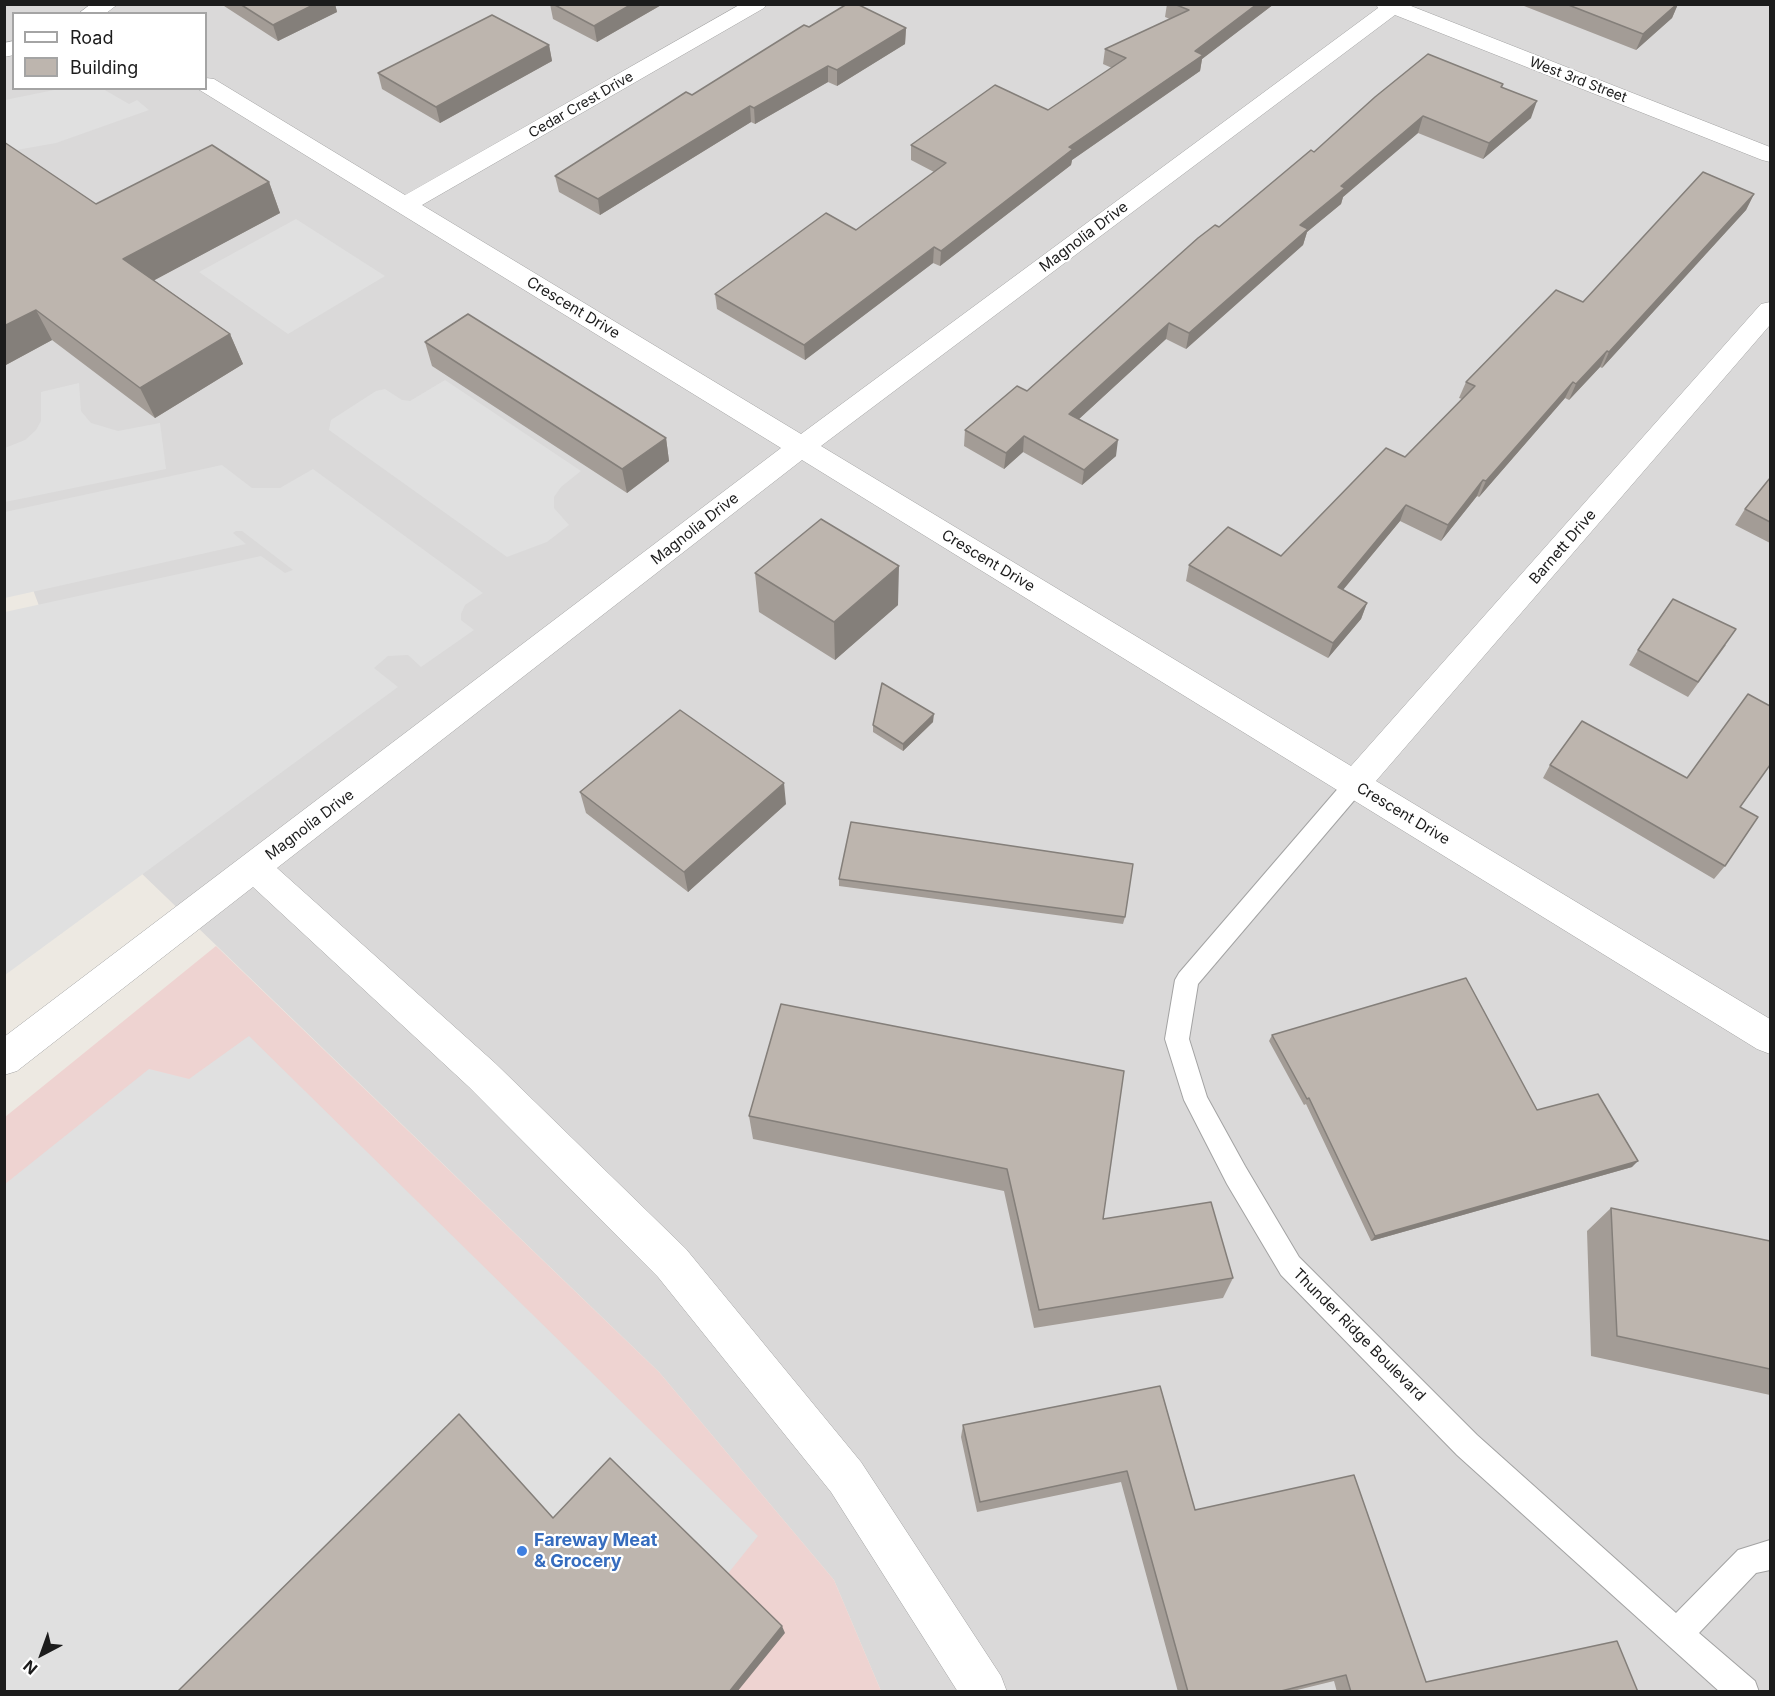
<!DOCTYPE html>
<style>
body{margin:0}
#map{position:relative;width:1775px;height:1696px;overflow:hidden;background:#ede9e2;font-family:Inter,sans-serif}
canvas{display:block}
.frame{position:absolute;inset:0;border:6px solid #1c1c1c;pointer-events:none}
.legend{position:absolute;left:12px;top:12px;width:195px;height:78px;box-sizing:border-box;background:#fff;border:2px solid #a4a4a4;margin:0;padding:8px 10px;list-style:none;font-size:18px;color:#1c1c1c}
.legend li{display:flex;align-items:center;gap:12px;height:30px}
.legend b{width:30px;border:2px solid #a4a4a4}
.north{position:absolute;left:12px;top:1624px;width:60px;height:60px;-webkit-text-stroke:4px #fff;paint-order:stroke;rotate:221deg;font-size:16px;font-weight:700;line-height:24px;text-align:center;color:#1c1c1c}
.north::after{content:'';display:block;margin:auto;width:21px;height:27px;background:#1c1c1c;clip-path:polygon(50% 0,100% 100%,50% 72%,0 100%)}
</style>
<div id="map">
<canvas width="1775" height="1696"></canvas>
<div class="frame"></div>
<ul class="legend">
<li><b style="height:8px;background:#fff"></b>Road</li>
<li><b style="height:16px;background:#bdb5ae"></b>Building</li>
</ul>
<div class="north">N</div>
</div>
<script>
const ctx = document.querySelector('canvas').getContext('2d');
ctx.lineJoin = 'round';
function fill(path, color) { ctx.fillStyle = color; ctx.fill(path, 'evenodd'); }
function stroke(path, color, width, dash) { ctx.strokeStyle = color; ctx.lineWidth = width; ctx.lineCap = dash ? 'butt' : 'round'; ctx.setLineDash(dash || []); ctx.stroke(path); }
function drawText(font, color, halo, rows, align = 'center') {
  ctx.font = font + ' Inter,sans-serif'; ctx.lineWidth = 4.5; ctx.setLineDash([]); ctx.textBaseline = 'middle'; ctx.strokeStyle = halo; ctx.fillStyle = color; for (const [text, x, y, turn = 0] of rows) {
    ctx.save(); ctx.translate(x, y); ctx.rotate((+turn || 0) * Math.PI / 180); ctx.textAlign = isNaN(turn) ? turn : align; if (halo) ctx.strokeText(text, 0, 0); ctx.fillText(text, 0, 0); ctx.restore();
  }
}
fill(new Path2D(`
 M4,5H1770V1691H881L834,1580L659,1372L138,870L5,515ZM14,14H206V88H14Z`), '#dad9d9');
fill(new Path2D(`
 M216,946L659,1372L834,1580L881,1691L5,1692V1117Z`), '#eed3d1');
fill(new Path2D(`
 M59,89H103L129,104L137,100L149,110L56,143L5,152V100Z
 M296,219L385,276L288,334L199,272Z
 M445,380L581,471L561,487L554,497V508L569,525L547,542L507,557L329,430L331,420L376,391L385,389L402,400L410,401Z
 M79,383L81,411L91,423L118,431L160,423L166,469L5,502V448L25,440L36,430L41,421V392Z
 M222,465L252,488H280L313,469L483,593L465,605L461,614V620L474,630L421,667L408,655L388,656L374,668L398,687L5,975V612L261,556L285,573L293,570L242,531H236L233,533L246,544L5,598V512Z
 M249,1036L758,1536L726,1576L562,1527L201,1691L5,1692V1184L149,1069L189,1079Z`), '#e0e0e0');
const service = new Path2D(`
 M1355,775L1363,778L1366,784L1363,790L1198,984L1189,1039L1207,1097L1245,1166L1299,1257L1477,1435L1676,1613L1738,1550L1770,1540V1570L1756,1573L1699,1633L1755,1681L1759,1692H1720L1457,1455L1281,1275L1227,1184L1184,1100L1165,1039L1175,980L1179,973L1347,778Z`);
const minor = new Path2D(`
 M91,4H118L105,14H78Z
 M741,4H767L764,8L422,205L801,434L1378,8L1376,4H1406L1770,147V162L1762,160L1395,15L821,446L1351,766L1761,304L1770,302V325L1376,781L1770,1019V1054L1757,1049L802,460L277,868L495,1063L686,1249L861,1462L1001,1676L1007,1692H958L831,1492L658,1277L469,1087L253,887L17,1071L4,1075V1037L781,448L198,89L206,88V78L214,79L405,195Z
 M14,41V55L4,57V43Z`);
stroke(service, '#a3a3a3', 2);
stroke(minor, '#a3a3a3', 1);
fill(service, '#fff');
fill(minor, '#fff');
fill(new Path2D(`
 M221,4H335L337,12L278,41Z
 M550,4H663L597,42L553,19Z
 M1167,4H1274L1202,59L1200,71L1072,160L1071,165L940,266L933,263L805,360L717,309L715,294L856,230L934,172L911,160V145L1048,110L1112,68L1103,64L1105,49L1170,19L1165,17Z
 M1519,4H1678L1672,18L1636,50Z
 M809,27L906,28L905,44L837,86L828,82L755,124L751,122L600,215L559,192L555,176Z
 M549,45L552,61L440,123L382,89L378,73Z
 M1503,84L1502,87L1531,118L1483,159L1418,133L1343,197L1341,204L1307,232L1303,245L1186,349L1166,339L1079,419L1116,456L1082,485L1023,452L1004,469L964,446L965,430L1027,391L1219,227L1314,152Z
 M269,182L280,213L154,280L230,334L243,364L155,418L52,340L4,366L96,204Z
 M1754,194L1746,210L1602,368L1600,367L1569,400L1565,398L1479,497L1477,496L1441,541L1400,521L1343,590L1367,603L1361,619L1328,658L1186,581L1189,565L1281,556L1405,457L1462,399L1459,398L1466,382L1583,302Z
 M425,342L666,438L669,461L627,493L432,366Z
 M1770,478V543L1735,525L1745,509Z
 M755,573L898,605L835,660L759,612Z
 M1726,645L1688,697L1629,665L1638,650Z
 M933,722L903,751L873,732V725Z
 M1550,765L1740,807L1725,866L1714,879L1543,778Z
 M580,792L786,804L688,892L586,813Z
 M839,879L1125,917L1123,924L839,886Z
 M781,1004L1103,1219L1233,1278L1223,1298L1034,1328L1004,1191L753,1139L749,1116Z
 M1272,1035L1537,1110L1632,1167L1371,1241L1306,1104L1304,1105L1269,1041Z
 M1611,1208L1770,1241V1395L1591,1356L1587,1231Z
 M1160,1386L1195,1510L1426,1682L1638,1692H1337L1334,1681L1289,1692H1178L1121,1482L977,1512L961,1437L963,1425Z`), '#a39c96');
fill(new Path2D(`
 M315,4H335L337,12L278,41L273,25Z
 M632,4H663L597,42L594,26Z
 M1257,4H1274L1202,59L1200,71L1072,160L1071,165L940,266L941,251L1069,147Z
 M1677,4H1678L1672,18L1636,50L1643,34Z
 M906,28L905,44L837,86V70Z
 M549,45L552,61L440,123L436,107Z
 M828,66V82L755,124L754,108Z
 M1537,101L1531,118L1483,159L1489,143Z
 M750,106L751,122L600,215L598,199Z
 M1423,116L1418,133L1343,197L1341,204L1307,232L1303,245L1186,349L1189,333L1300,225L1341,186Z
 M269,182L280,213L138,289L123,259Z
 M1754,194L1746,210L1602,368L1609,352Z
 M934,247L933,263L805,360L804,345Z
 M36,310L52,340L4,366V326Z
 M1169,323L1166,339L1067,430L1069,414Z
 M230,334L243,364L155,418L140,388Z
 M1607,351L1600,367L1569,400L1576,384Z
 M1573,382L1565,398L1479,497L1486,481Z
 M1024,436L1023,452L1004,469L1006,453Z
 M666,438L669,461L627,493L622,469Z
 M1118,440L1116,456L1082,485L1084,470Z
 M1483,480L1477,496L1441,541L1448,525Z
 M1406,505L1400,521L1332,603L1338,587Z
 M899,566L898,605L835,660L834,622Z
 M1367,603L1361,619L1328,658L1333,643Z
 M934,714L933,722L903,751V744Z
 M784,783L786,804L688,892L684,872Z
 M1638,1161L1632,1167L1371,1241L1375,1236Z
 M782,1626L785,1633L737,1692H729Z`), '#847f7a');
const building = new Path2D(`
 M240,4H315L273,25Z
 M553,4H632L594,26Z
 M847,4H857L906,28L837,70L828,66L754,108L750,106L598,199L555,176L686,92L692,95L804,25L809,27Z
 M1174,4H1257L1195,51L1203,55L1069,147L1073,149L941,251L934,247L804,345L715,294L826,213L856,230L946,163L911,145L995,85L1048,110L1126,58L1105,49L1189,10Z
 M1566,4H1677L1643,34Z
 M492,15L549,45L436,107L378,73Z
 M1428,54L1503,84L1501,87L1537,101L1489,143L1423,116L1341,186L1345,188L1300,225L1308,229L1189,333L1169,323L1069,414L1118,440L1084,470L1024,436L1006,453L965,430L1017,386L1027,391L1198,238L1215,225L1219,227L1311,150L1314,152L1375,97Z
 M4,142L96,204L212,145L269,182L123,259L230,334L140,388L36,310L4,326Z
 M1703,172L1754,194L1609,352L1607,351L1576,384L1573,382L1486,481L1483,480L1448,525L1406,505L1338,587L1367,603L1333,643L1189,565L1228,527L1281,556L1386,448L1405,457L1475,386L1466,382L1556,290L1583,302Z
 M468,314L666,438L622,469L425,342Z
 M1770,478V522L1745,509Z
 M821,519L899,566L834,622L755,573Z
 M1673,599L1736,629L1698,682L1638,650Z
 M882,683L934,714L903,744L873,725Z
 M1748,694L1770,706V765L1740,807L1758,817L1725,866L1550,765L1582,721L1687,778Z
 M680,710L784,783L684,872L580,792Z
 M851,822L1133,864L1125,917L839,879Z
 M1466,978L1537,1110L1598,1094L1638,1161L1375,1236L1309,1098L1307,1099L1272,1035Z
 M781,1004L1124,1071L1103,1219L1211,1202L1233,1278L1039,1310L1007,1169L749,1116Z
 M1611,1208L1770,1241V1369L1617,1336Z
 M1160,1386L1195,1510L1354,1475L1426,1682L1617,1641L1638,1692H1351L1346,1675L1277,1692H1188L1127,1471L980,1502L963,1425Z
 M459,1414L553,1518L610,1458L782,1626L729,1692H177Z`);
fill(building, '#bdb5ae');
stroke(building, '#847f7a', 1.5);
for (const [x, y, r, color] of [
 [522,1551,6,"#3f7fe0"]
]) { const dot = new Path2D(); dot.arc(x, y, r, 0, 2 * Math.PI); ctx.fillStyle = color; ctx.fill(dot); stroke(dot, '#fff', 2); }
drawText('14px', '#1c1c1c', '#fff', [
 ["West 3rd Street",1578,80,21],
 ["Cedar Crest Drive",581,105,-30]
]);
drawText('15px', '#1c1c1c', '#fff', [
 ["Magnolia Drive",1084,237,-37],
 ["Crescent Drive",573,308,31],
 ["Magnolia Drive",695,529,-38],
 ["Barnett Drive",1563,547,-49],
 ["Crescent Drive",988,561,31],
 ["Crescent Drive",1403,814,31],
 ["Magnolia Drive",310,825,-37],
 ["Thunder Ridge Boulevard",1359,1335,45]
]);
drawText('bold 18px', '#366cbe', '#fff', [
 ["Fareway Meat",534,1541],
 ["& Grocery",534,1562]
], 'left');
</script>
